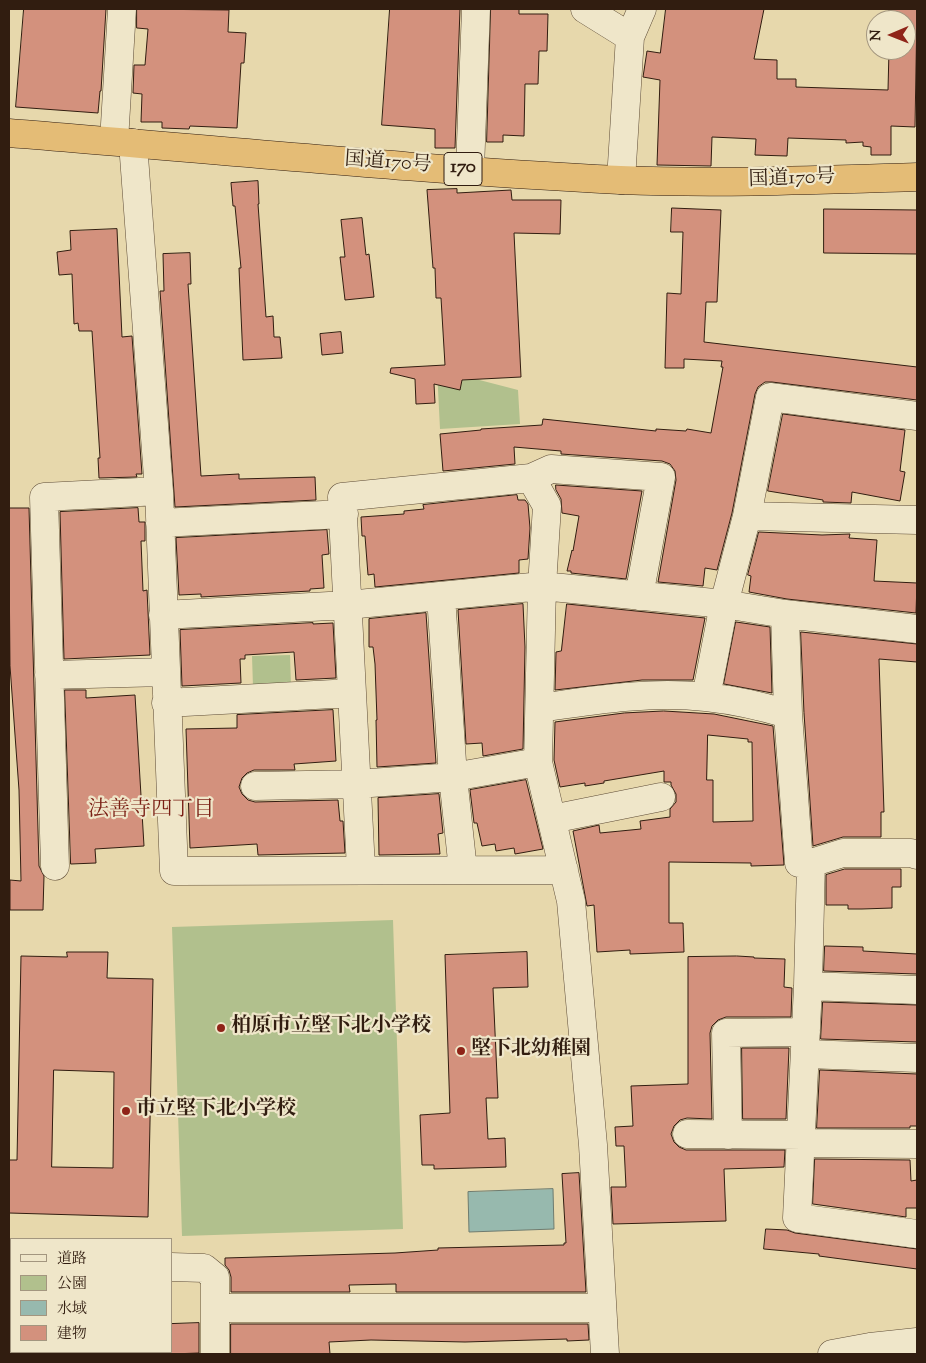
<!DOCTYPE html>
<meta charset="utf-8">
<style>
body{margin:0}
#map{position:relative;width:926px;height:1363px;overflow:hidden;background:#e7d8ac;font-family:"Sorts Mill Goudy","Noto Serif JP",serif}
canvas{display:block}
.frame{position:absolute;inset:0;border:10px solid #311d10;pointer-events:none}
.legend{position:absolute;left:10px;top:1238px;width:162px;height:115px;box-sizing:border-box;background:#efe6c9;border:1px solid #a3967f;margin:0;padding:6px 9px;list-style:none;font-size:15px;color:#311d10}
.legend li{display:flex;align-items:center;gap:10px;height:25px}
.legend b{width:25px;border:1px solid #a3967f}
.north{position:absolute;left:866px;top:10px;width:50px;height:50px;box-sizing:border-box;background:#efe6c9;border:1px solid #a3967f;border-radius:50%;rotate:269deg;font-size:14px;font-weight:700;line-height:20px;text-align:center;color:#311d10}
.north::after{content:'';display:block;margin:auto;width:18px;height:22px;background:#8f2418;clip-path:polygon(50% 0,100% 100%,50% 72%,0 100%)}
</style>
<div id="map">
<canvas width="926" height="1363"></canvas>
<div class="frame"></div>
<ul class="legend">
<li><b style="height:6px;background:#efe6c9"></b>道路</li>
<li><b style="height:14px;background:#b1c08d"></b>公園</li>
<li><b style="height:14px;background:#97b9ae"></b>水域</li>
<li><b style="height:14px;background:#d3917d"></b>建物</li>
</ul>
<div class="north">N</div>
</div>
<script>
const ctx = document.querySelector('canvas').getContext('2d');
ctx.lineJoin = 'round';
function fill(path, color) { ctx.fillStyle = color; ctx.fill(path, 'evenodd'); }
function stroke(path, color, width, dash) { ctx.strokeStyle = color; ctx.lineWidth = width; ctx.lineCap = dash ? 'butt' : 'round'; ctx.setLineDash(dash || []); ctx.stroke(path); }
function drawText(font, color, halo, rows, align = 'center') {
  ctx.font = font + ' "Sorts Mill Goudy","Noto Serif JP",serif'; ctx.lineWidth = 4.5; ctx.setLineDash([]); ctx.textBaseline = 'middle'; ctx.strokeStyle = halo; ctx.fillStyle = color; for (const [text, x, y, turn = 0] of rows) {
    ctx.save(); ctx.translate(x, y); ctx.rotate((+turn || 0) * Math.PI / 180); ctx.textAlign = isNaN(turn) ? turn : align; if (halo) ctx.strokeText(text, 0, 0); ctx.fillText(text, 0, 0); ctx.restore();
  }
}
fill(new Path2D(`
 M437,369L518,390L520,424L440,429Z
 M290,655L291,686L253,687L252,656Z
 M393,920L403,1229L182,1236L172,927Z`), '#b1c08d');
const water = new Path2D(`
 M553,1189L554,1229L469,1232L468,1192Z`);
fill(water, '#97b9ae');
stroke(water, '#6e7b6f', 1);
const building = new Path2D(`
 M24,9H106L101,91H100L98,113L16,107Z
 M137,9L229,10L228,32L246,33L244,63H241L237,128L190,126L189,129L162,128V122H141L142,94L133,93L134,65H145L148,29L137,28Z
 M390,9H460L455,148H435V129L382,125Z
 M491,9H519V14H548L547,51H539L538,84H525L524,136L503,135V142H487Z
 M666,9H764L754,59L777,60V79H796V87L888,90L889,50H906V20H889V9H917L915,127L891,126V155H871V147L863,146V142L846,143V140L788,138L787,156L755,155L756,139L712,137L711,166L657,165L660,80L643,77L647,51L660,53Z
 M258,181L259,204H258L266,317L273,316L274,337H280L282,358L243,360L239,268H241L235,206H233L231,183Z
 M457,189V193L511,190L512,200H561L560,234L514,233L521,377L462,380L460,390L434,384L435,403L416,404L415,379L390,373L391,368L445,365L441,298H436L435,268H433L427,190Z
 M672,208L721,210L717,302H706L704,342L917,367V400L772,382H765L758,387L755,394L732,513L717,570L705,568L703,586L658,582L676,480L675,471L670,464L662,461L561,454V451L514,447L515,464L443,471L440,434L481,430V429L542,425L543,419L656,431V429L686,431L687,429L711,433L723,367H721L722,361L684,359V368H665L667,293L681,294L683,232H671Z
 M824,209L917,210V254L824,253Z
 M362,218L366,255L369,254L374,297L345,300L340,257H345L341,220Z
 M117,229L122,337L132,336L142,474H136L137,477L99,478L98,458H100L92,331H79L78,323L74,324L72,274L59,275L57,252L71,250L70,231Z
 M190,253L191,284H188L201,476L239,474V479L315,477L316,500L175,507L160,291H164L163,254Z
 M341,332L343,353L322,355L320,334Z
 M783,414L905,430L900,471L905,472L900,501L852,492L851,503L823,502V500L768,491Z
 M556,485L642,491L626,579L571,573V571H567L572,550L573,551L579,516L562,513L561,499L556,490Z
 M517,495L518,500H525L528,504L530,528L528,559L519,560V573L375,587L374,574L368,575L365,536H362L361,517L404,514V511L424,509L423,505Z
 M9,508H29L39,866L44,876L43,910H10V880L21,881L19,790L10,666Z
 M138,508L139,522H145V541H141L143,591L147,590L150,655L64,659L60,512Z
 M327,530L329,554L322,555L324,588L310,589V591L201,597V594L179,595L176,538Z
 M759,532L822,535L850,534L849,538L877,540L874,581L917,583L916,613L787,599L749,592L751,576L748,575Z
 M523,604L525,647L523,749L483,756L482,743L466,744L458,610Z
 M567,604L705,618L693,680H642L555,690L556,652L561,651Z
 M426,613L436,763L377,767L376,720H377L375,664L373,647H369V619Z
 M736,622L770,627L772,693L724,684Z
 M313,623V624L333,623L336,678L296,680L294,652L245,655V659H240L241,683L182,686L180,630Z
 M801,632L917,644V662L879,659L884,812H881V837H843L813,846L804,713Z
 M65,690H86V698L135,695L144,846L95,849L96,863L71,864Z
 M333,710L336,761L294,764L295,770H254L247,773L242,778L239,787L242,794L248,800L255,802L338,800L340,821H343L345,853L258,855L257,844L190,848L186,729L237,728V715Z
 M664,711L714,714L773,726L784,865L751,866V863L669,862V923H683L684,952L630,954V950L597,952L594,905L587,906L573,831L599,825L600,833L641,829L640,821L670,817V809L676,802V794L671,785V782H664V771L604,781V783L585,786V783L560,787L554,760L555,722L624,713ZM708,735L748,739V742H752L753,821L713,822V780H707Z
 M526,780L543,849L515,854L514,848L496,851L495,844L482,846L477,823H474L470,790Z
 M439,794L443,833L438,834L440,854L379,855L378,798Z
 M845,869H901V887H892V908L862,909H848V905H826V875Z
 M825,946L863,947V951L917,954V974L824,971Z
 M67,952H108L107,978L153,979L148,1217L9,1213V1160H17L21,956L67,957ZM54,1070L114,1072L113,1168L52,1167Z
 M527,952L528,987L493,988L498,1098H486L488,1139L505,1138L506,1167L434,1169V1165H422L420,1115L450,1113L445,955Z
 M737,956L754,957V958L785,959L784,987L792,988L791,1017H726L718,1020L712,1026L710,1033L712,1119L687,1118L680,1120L674,1126L671,1134L674,1142L679,1147L686,1150H785L784,1167L724,1169L726,1221L613,1224L611,1187H626L624,1146H616L615,1127L633,1126L631,1086L688,1084V957Z
 M823,1002L917,1005V1042L821,1039Z
 M742,1048H789L786,1119H743Z
 M820,1070L917,1074V1126H910V1128H817Z
 M815,1159L910,1160L911,1181L917,1180V1208H906V1217L813,1204Z
 M579,1173L586,1292H396V1284L349,1285L350,1292H231V1277L229,1270L225,1265V1258L395,1253L438,1250V1248L564,1245V1243H566L562,1174Z
 M766,1229L787,1230L795,1233L917,1249V1269L819,1256V1254L764,1249Z
 M199,1323V1353L171,1354V1324Z
 M231,1324H588L589,1340L567,1341V1339L465,1342L371,1340L329,1342L330,1354H231Z`);
fill(building, '#d3917d');
stroke(building, '#311d10', 1);
const street = new Path2D(`
 M585,9L630,37
 M114,141L122,9
 M133,143L159,491
 M470,169L476,9
 M621,180L630,37L642,9
 M531,478L551,469L661,477L639,596
 M747,516L917,520
 M160,523L344,514
 M441,596L453,777L463,870
 M785,614L788,714L799,863H811L808,986L797,1218L917,1234
 M163,615L348,605L542,586L724,604L785,614L917,629
 M49,675L165,672
 M706,697L724,604L747,516L770,397L917,416
 M166,703L352,693
 M540,708C595,700 650,691 706,697C734,700 761,706 788,714
 M255,786L357,784L453,777L538,762
 M552,819L661,797
 M811,863L843,853H911L917,855
 M55,866L44,497L159,491L174,871L564,870
 M361,869L342,497L531,478L547,506L542,586L538,762L571,901L593,1145L605,1354
 M808,986L917,990
 M805,1054L917,1058
 M687,1134L802,1135
 M728,1135L726,1033L806,1032
 M801,1143L917,1144
 M9,1258H11
 M171,1267L204,1268L215,1277V1308H602
 M215,1354V1308
 M832,1354L870,1347L917,1342`);
const highway = new Path2D(`
 M9,133C212,149 416,170 620,180C719,184 818,180 917,177`);
stroke(street, '#5e4c37', 29);
stroke(highway, '#311d10', 29);
stroke(street, '#efe6c9', 28);
stroke(highway, '#e4bc76', 28);
for (const [x, y, r, color] of [
 [221,1028,5,"#8f2418"],
 [461,1051,5,"#8f2418"],
 [126,1111,5,"#8f2418"]
]) { const dot = new Path2D(); dot.arc(x, y, r, 0, 2 * Math.PI); ctx.fillStyle = color; ctx.fill(dot); stroke(dot, '#efe6c9', 2); }
for (const [x, y, w] of [
 [463,169,38]
]) { const box = new Path2D(); box.roundRect(x - w / 2, y - 16.5, w, 33, 4); ctx.fillStyle = '#efe6c9'; ctx.fill(box); stroke(box, '#311d10', 1); }
drawText('bold 19px', '#311d10', null, [
 ["170",463,169]
]);
drawText('20px', '#311d10', '#efe6c9', [
 ["国道170号",388,164,4],
 ["国道170号",792,180,-2]
]);
drawText('bold 20px', '#311d10', '#efe6c9', [
 ["柏原市立堅下北小学校",231,1028],
 ["堅下北幼稚園",471,1051],
 ["市立堅下北小学校",136,1111]
], 'left');
drawText('21px', '#7a1f14', '#efe6c9', [
 ["法善寺四丁目",151,811]
]);
</script>
